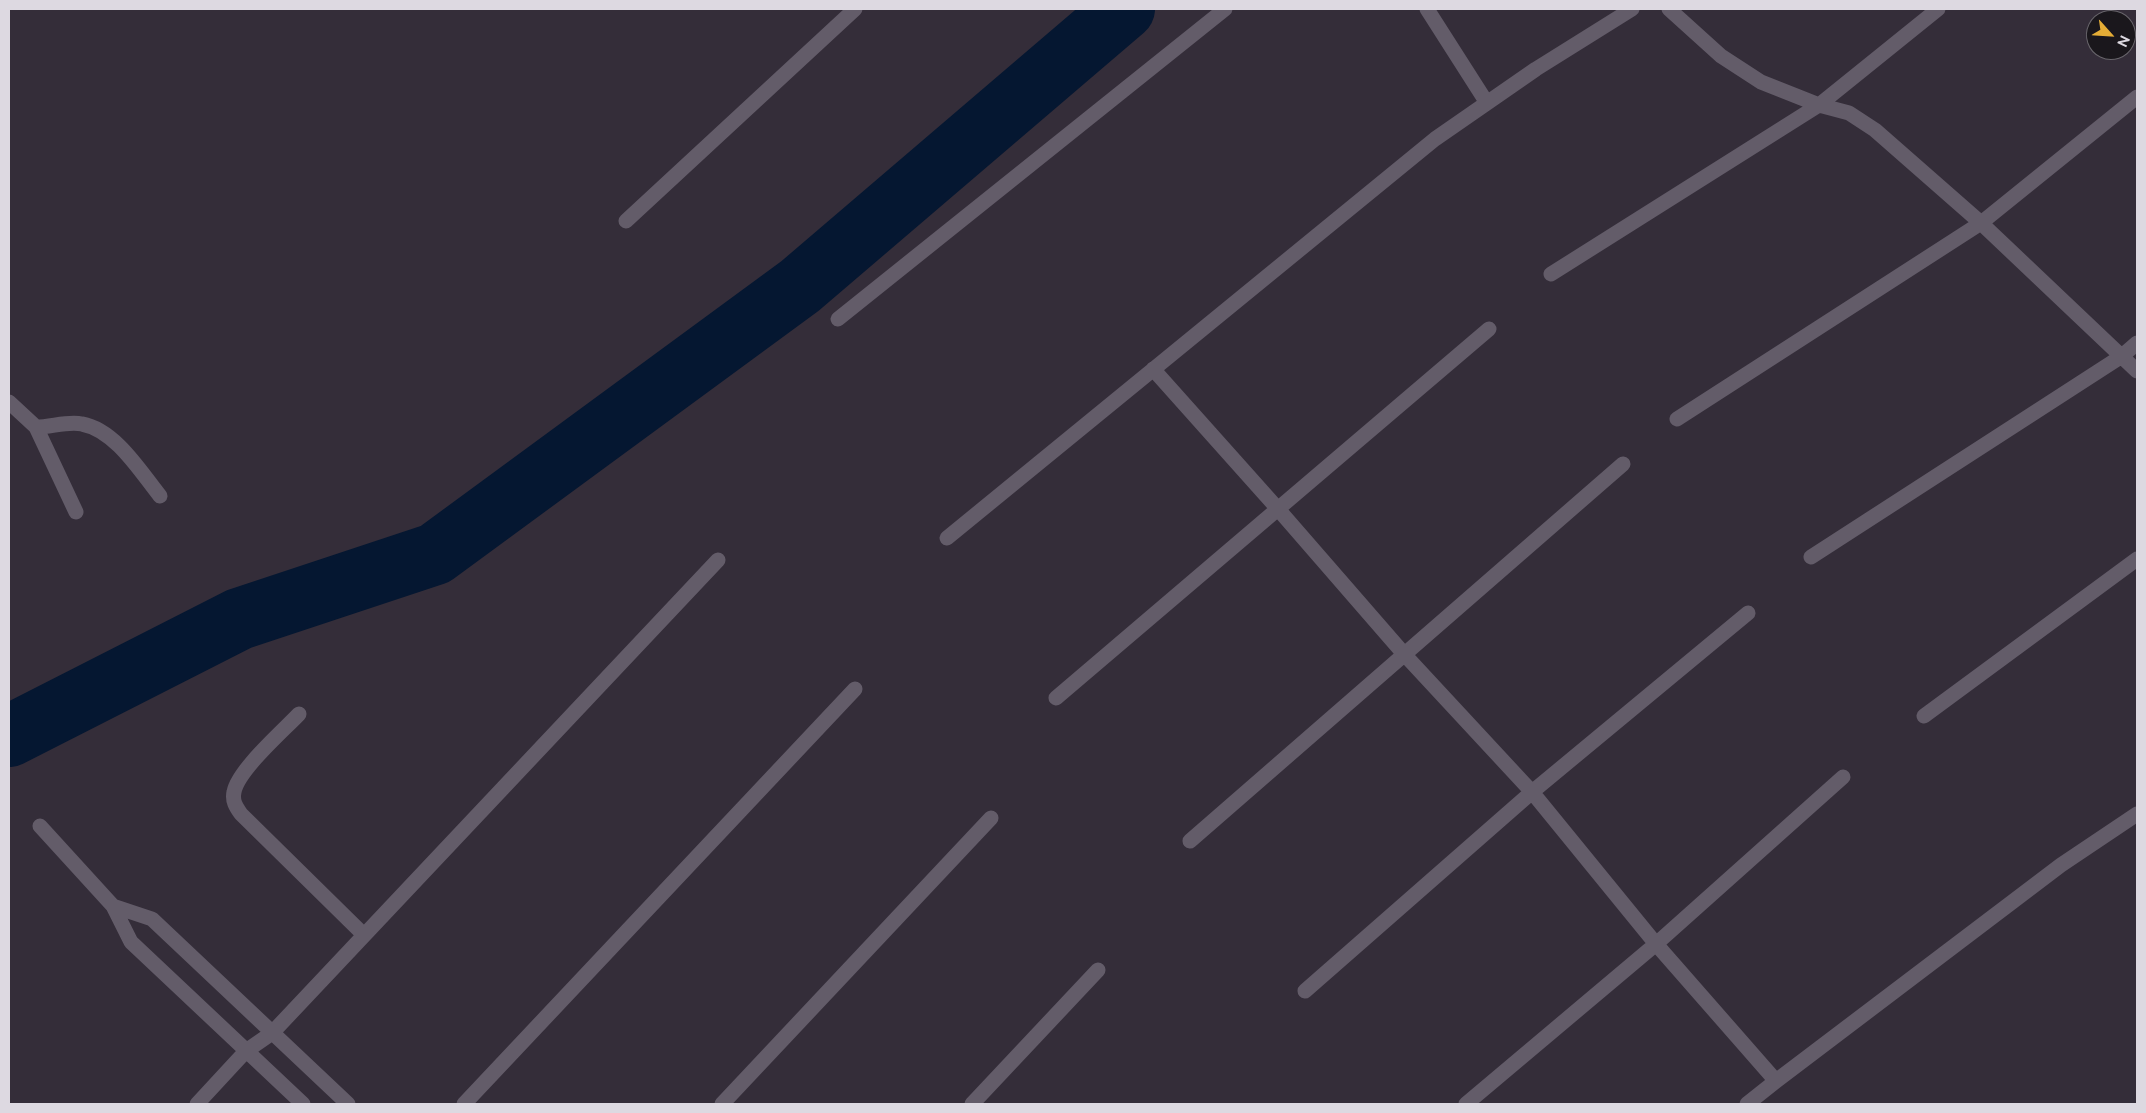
<!DOCTYPE html>
<style>
body{margin:0}
#map{position:relative;width:2146px;height:1113px;overflow:hidden;background:#342d39;font-family:Raleway,sans-serif}
canvas{display:block}
.frame{position:absolute;inset:0;border:10px solid #ddd9e1;pointer-events:none}
.north{position:absolute;left:2086px;top:10px;width:50px;height:50px;box-sizing:border-box;background:#1a171c;border:1px solid #68656b;border-radius:50%;rotate:116deg;font-size:14px;font-weight:700;line-height:20px;text-align:center;color:#ddd9e1}
.north::after{content:'';display:block;margin:auto;width:18px;height:22px;background:#e5ad36;clip-path:polygon(50% 0,100% 100%,50% 72%,0 100%)}
</style>
<div id="map">
<canvas width="2146" height="1113"></canvas>
<div class="frame"></div>
<div class="north">N</div>
</div>
<script>
const ctx = document.querySelector('canvas').getContext('2d');
ctx.lineJoin = 'round';
function stroke(path, color, width, dash) { ctx.strokeStyle = color; ctx.lineWidth = width; ctx.lineCap = dash ? 'butt' : 'round'; ctx.setLineDash(dash || []); ctx.stroke(path); }
stroke(new Path2D(`
 M9,736L239,619L435,554L800,286L1124,9`), '#051731', 62);
stroke(new Path2D(`
 M1427,9L1487,103
 M1669,9L1721,56L1761,82L1819,105L1849,113L1875,130L1981,223L2137,371
 M626,221L855,9
 M1551,274L1819,105L1938,9
 M838,319L1225,9
 M1153,369L1278,509L1404,654L1532,792L1656,944L1776,1081
 M9,402L36,427C51,427 68,421 82,424C115,430 140,471 160,496
 M1677,419L1981,223L2137,97
 M36,427L76,512
 M947,538L1435,139L1536,69L1632,9
 M1811,557L2122,356L2137,343
 M1056,698L1489,329
 M299,714C283,731 238,770 234,792C232,801 236,807 241,814L364,935
 M1924,716L2137,559
 M40,826L113,906L131,942L303,1104
 M1190,841L1623,464
 M113,906L152,919L348,1104
 M1305,991L1532,792L1748,613
 M197,1104L246,1051L272,1033L718,560
 M464,1104L855,689
 M722,1104L991,818
 M972,1104L1098,970
 M1466,1104L1656,944L1843,777
 M1747,1104L1776,1081L2061,865L2137,814`), '#635c69', 15);
</script>
